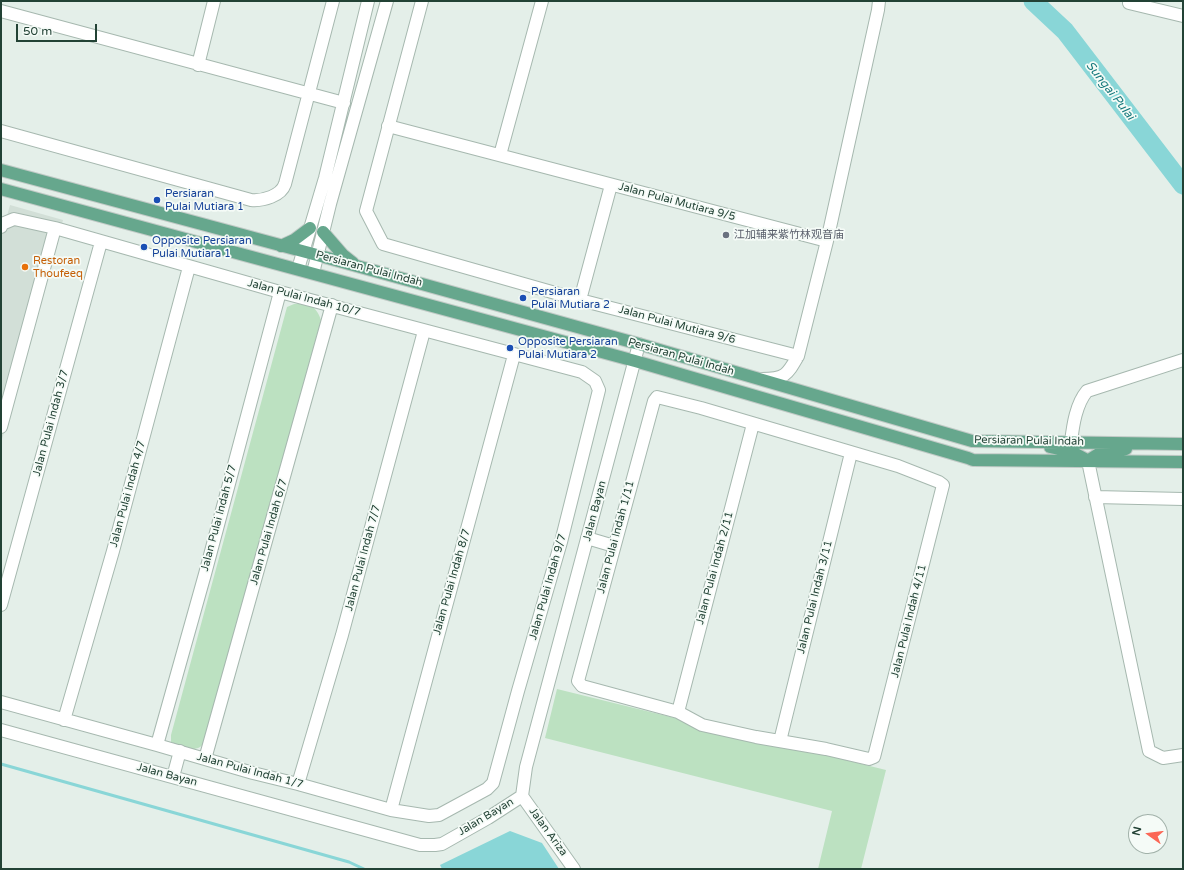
<!DOCTYPE html>
<meta charset="utf-8">
<style>
body{margin:0}
#map{position:relative;width:1184px;height:870px;overflow:hidden;background:#e4efe9;font-family:"Varela Round",sans-serif}
canvas{display:block}
.frame{position:absolute;inset:0;border:2px solid #224235;pointer-events:none}
.north{position:absolute;left:1128px;top:814px;width:40px;height:40px;box-sizing:border-box;background:#f5fbf7;border:1px solid #a1b1a9;border-radius:50%;rotate:284deg;font-size:11px;font-weight:700;line-height:16px;text-align:center;color:#224235}
.north::after{content:'';display:block;margin:auto;width:14px;height:18px;background:#fb6756;clip-path:polygon(50% 0,100% 100%,50% 72%,0 100%)}
.scale{position:absolute;left:16px;top:24px;width:81px;height:18px;box-sizing:border-box;border:2px solid #224235;border-top:0;padding-left:5px;font-size:12px;line-height:14px;white-space:nowrap;color:#224235;-webkit-text-stroke:3px #f5fbf7;paint-order:stroke}
</style>
<div id="map">
<canvas width="1184" height="870"></canvas>
<div class="frame"></div>
<div class="north">N</div>
<div class="scale">50 m</div>
</div>
<script>
const ctx = document.querySelector('canvas').getContext('2d');
ctx.lineJoin = 'round';
function fill(path, color) { ctx.fillStyle = color; ctx.fill(path, 'evenodd'); }
function stroke(path, color, width, dash) { ctx.strokeStyle = color; ctx.lineWidth = width; ctx.lineCap = dash ? 'butt' : 'round'; ctx.setLineDash(dash || []); ctx.stroke(path); }
function drawText(font, color, halo, rows, align = 'center') {
  ctx.font = font + ' "Varela Round","Noto Sans SC",sans-serif'; ctx.lineWidth = 3.5; ctx.setLineDash([]); ctx.textBaseline = 'middle'; ctx.strokeStyle = halo; ctx.fillStyle = color; for (const [text, x, y, turn = 0] of rows) {
    ctx.save(); ctx.translate(x, y); ctx.rotate((+turn || 0) * Math.PI / 180); ctx.textAlign = isNaN(turn) ? turn : align; if (halo) ctx.strokeText(text, 0, 0); ctx.fillText(text, 0, 0); ctx.restore();
  }
}
fill(new Path2D(`
 M10,205L63,220L1,443V238Z`), '#d2dfd7');
fill(new Path2D(`
 M294,304C309,304 316,305 321,320L204,742C203,744 202,746 200,747C192,752 178,747 171,742V735L287,307Z
 M557,689L886,770L861,869H818L832,811L545,738Z`), '#bce1c1');
fill(new Path2D(`
 M510,831L542,843L559,869H442L440,865Z`), '#89d6d7');
stroke(new Path2D(`
 M1,764L349,862L364,869`), '#89d6d7', 3);
stroke(new Path2D(`
 M1033,1L1065,31L1183,185`), '#89d6d7', 19);
const minor = new Path2D(`
 M422,1L366,211L383,244L580,300L798,356
 M1130,1L1129,3L1183,16
 M1,11L344,103
 M198,65L214,1
 M388,126L827,241
 M1,131L251,200C263,201 281,196 285,184L333,1
 M500,155L542,1
 M1,227L2,224L14,219L55,228L280,292L582,372L595,381L599,390L561,542L518,691L493,783L487,789L439,815L429,816L391,810L298,784L253,773L157,745L1,702
 M298,269L325,178L368,1
 M313,273L330,204L387,1
 M580,300L611,185
 M762,379C785,379 787,375 798,356L827,241L878,10L879,1
 M657,397L701,408L898,466L939,482L943,485L874,757L869,759L826,749L756,737L702,725L678,712L582,686L578,681L654,401Z
 M1,427L55,228
 M1071,442C1073,425 1076,404 1087,391L1183,360
 M1088,461L1149,751L1163,758L1183,755
 M1095,497L1183,499
 M587,538L614,546
 M1,605L101,242
 M678,712L753,424
 M64,720L113,551L189,267
 M1,730L420,845H435L442,844L488,818L522,796L526,767L639,344
 M780,741L851,453
 M157,745L205,574L280,292
 M205,759L332,305
 M173,777L180,751
 M298,784L342,635L424,331
 M522,796L574,869
 M391,810C431,658 474,507 514,355`);
const major = new Path2D(`
 M1,170L317,255L639,344L972,441L1183,444
 M1,189L635,361L968,458L973,460L1183,462
 M323,232L343,255L353,263
 M281,246L294,240L310,228
 M1050,447L1072,452L1085,459
 M1089,460L1100,453L1126,449`);
stroke(minor, '#a6b8af', 14);
stroke(major, '#c1cac6', 14);
stroke(minor, '#fff', 12);
stroke(major, '#66a78d', 12);
for (const [x, y, r, color] of [
 [157,200,4,"#1a4fb4"],
 [726,235,4,"#6b7280"],
 [144,247,4,"#1a4fb4"],
 [25,267,4,"#e8710a"],
 [523,298,4,"#1a4fb4"],
 [510,348,4,"#1a4fb4"]
]) { const dot = new Path2D(); dot.arc(x, y, r, 0, 2 * Math.PI); ctx.fillStyle = color; ctx.fill(dot); stroke(dot, '#f5fbf7', 1.5); }
drawText('11px', '#164399', '#f5fbf7', [
 ["Persiaran",165,194],
 ["Pulai Mutiara 1",165,207],
 ["Opposite Persiaran",152,241],
 ["Pulai Mutiara 1",152,254],
 ["Persiaran",531,292],
 ["Pulai Mutiara 2",531,305],
 ["Opposite Persiaran",518,342],
 ["Pulai Mutiara 2",518,355]
], 'left');
drawText('11px', '#224235', '#f5fbf7', [
 ["Jalan Pulai Mutiara 9/5",677,202,15],
 ["Persiaran Pulai Indah",369,269,15],
 ["Jalan Pulai Indah 10/7",304,298,15],
 ["Jalan Pulai Mutiara 9/6",677,325,15],
 ["Persiaran Pulai Indah",681,357,16],
 ["Jalan Pulai Indah 3/7",51,423,-75],
 ["Persiaran Pulai Indah",1029,441,1],
 ["Jalan Pulai Indah 4/7",128,494,-75],
 ["Jalan Bayan",595,511,-75],
 ["Jalan Pulai Indah 5/7",219,518,-75],
 ["Jalan Pulai Indah 6/7",269,532,-74],
 ["Jalan Pulai Indah 1/11",616,537,-75],
 ["Jalan Pulai Indah 7/7",363,558,-75],
 ["Jalan Pulai Indah 2/11",715,568,-75],
 ["Jalan Pulai Indah 8/7",452,582,-74],
 ["Jalan Pulai Indah 9/7",548,587,-74],
 ["Jalan Pulai Indah 3/11",815,597,-76],
 ["Jalan Pulai Indah 4/11",909,621,-76],
 ["Jalan Pulai Indah 1/7",250,771,15],
 ["Jalan Bayan",167,775,15],
 ["Jalan Bayan",486,817,-31],
 ["Jalan Ariza",548,832,54]
]);
drawText('11px', '#5b616d', '#f5fbf7', [
 ["江加辅来紫竹林观音庙",734,235]
], 'left');
drawText('11px', '#c56008', '#f5fbf7', [
 ["Restoran",33,261],
 ["Thoufeeq",33,274]
], 'left');
drawText('italic 12px', '#177a7d', '#f5fbf7', [
 ["Sungai Pulai",1110,91,52]
]);
</script>
